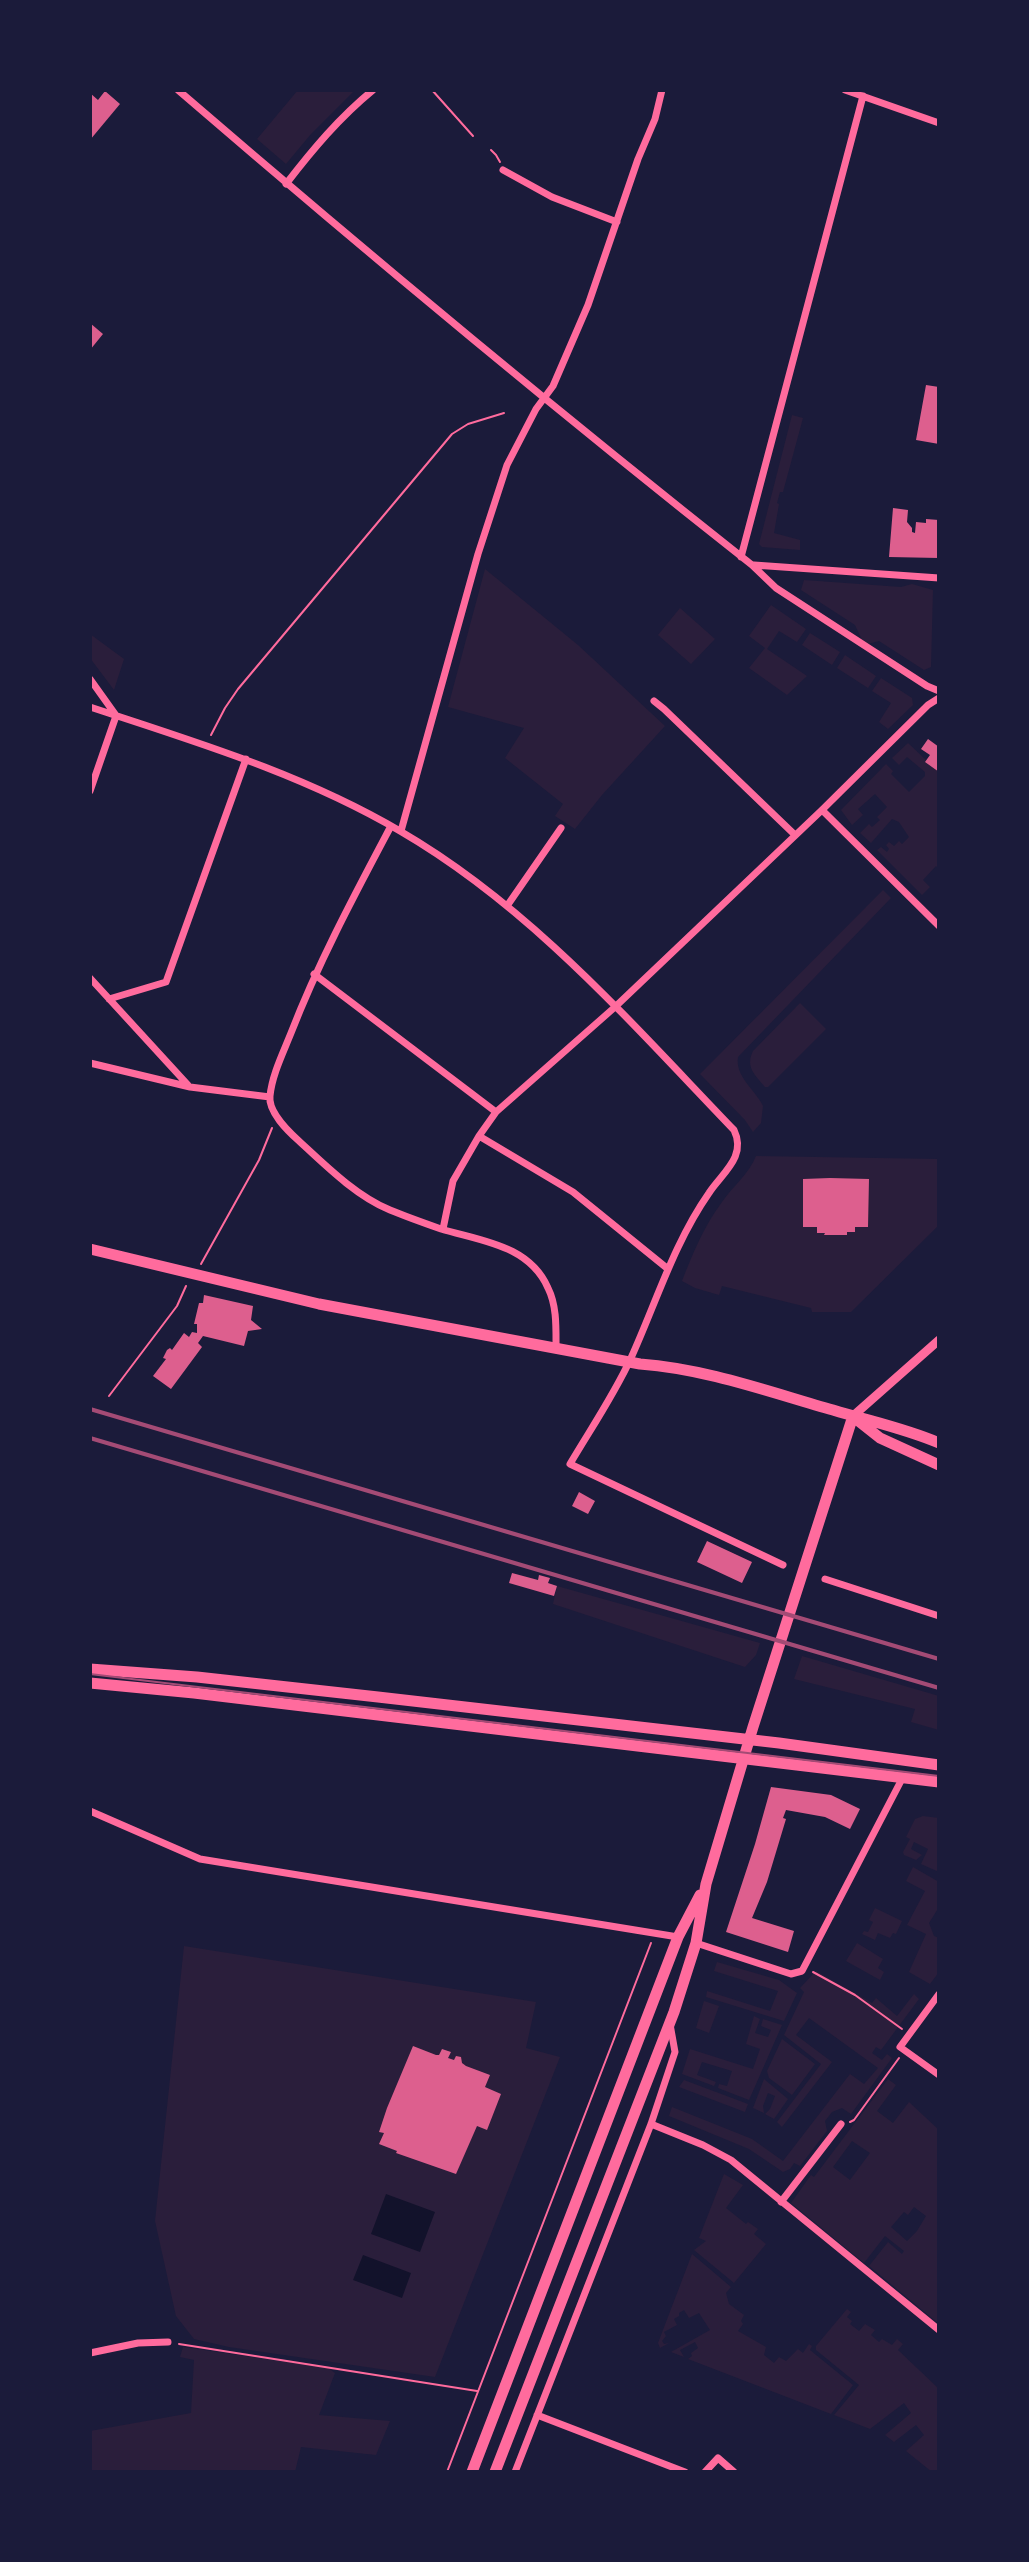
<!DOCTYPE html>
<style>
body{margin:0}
#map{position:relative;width:1029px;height:2562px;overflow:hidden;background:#1b1b3a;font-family:Karla,sans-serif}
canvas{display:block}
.frame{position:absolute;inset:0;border:92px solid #1b1b3a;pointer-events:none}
</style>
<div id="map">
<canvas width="1029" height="2562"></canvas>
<div class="frame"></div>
</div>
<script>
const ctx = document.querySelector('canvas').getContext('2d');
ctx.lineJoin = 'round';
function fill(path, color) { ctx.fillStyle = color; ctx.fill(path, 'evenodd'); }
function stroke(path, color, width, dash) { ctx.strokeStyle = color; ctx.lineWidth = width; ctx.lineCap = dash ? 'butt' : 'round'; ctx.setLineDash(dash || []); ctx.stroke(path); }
fill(new Path2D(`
 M298,90H355L311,134L286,164L257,139Z
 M792,415L803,418L783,492H780L777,503L779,504L774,533L800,540V550L762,547L759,544Z
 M485,569L578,645L665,726L602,795L575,829L555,816L563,804L505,758L524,728L448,707Z
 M804,580L901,587L912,584L933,590L931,667L924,670L879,641L868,644L862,640L855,625L801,590Z
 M771,605L806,629L797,642L779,631L767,649L807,676L787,695L749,668L765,648L749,636Z
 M680,608L715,639L691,664L658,635Z
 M810,633L840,652L832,665L802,645Z
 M90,634L124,659L114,690L90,658Z
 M845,655L876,676L868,688L837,668Z
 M881,678L912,698L913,705L888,729L879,722L891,703L872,691Z
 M908,743L926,760L925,762L939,772V869L936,866L923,880L930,887L922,895L877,850L881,847L887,852L889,849L886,845L889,842L894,846L899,841L902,844L909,837L899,822L892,819L871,843L860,833L869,824L872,827L880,820L877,817L887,807L875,794L858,809L863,815L852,825L841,810L886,764L893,771L891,774L909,792L925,776V772L907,757L899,765L892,758Z
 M883,890L891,898L738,1057C735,1077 755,1089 763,1106L761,1123L753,1132L745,1120L700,1074Z
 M800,1003L826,1029L768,1087H765C755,1075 745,1067 753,1051Z
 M756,1156L939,1159V1225L851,1312H812L811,1308L722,1286L719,1295L695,1288L682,1281C693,1253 704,1226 722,1202C733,1186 749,1174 756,1156Z
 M557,1586L760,1643L756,1655L745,1667L553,1604Z
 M802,1656L939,1696V1730L911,1722L915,1709L794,1679Z
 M923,1816L939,1818V1872L921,1864L928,1849L914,1842L911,1849L922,1855L916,1860L904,1855L903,1852L910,1839L906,1837L915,1819Z
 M913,1867L939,1882V1907L929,1923L934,1936L939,1938V1972L930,1984L909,1972L926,1934L907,1925L925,1891L906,1881Z
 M875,1908L902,1921L896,1934L893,1933L890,1938L878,1933L875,1940L862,1934L864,1931L868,1932L873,1922L869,1920Z
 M857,1943L883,1959L878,1968L884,1972L880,1980L846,1961Z
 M184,1946L536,2002L526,2048L560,2057L435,2377L229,2347L194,2339L176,2316L155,2221Z
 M717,1962L779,1980L797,1993L784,2021L706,1997L707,1991L770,2011L778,1991L714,1971Z
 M816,1971L872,2003L876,1998L897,2016L914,1994L919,1999L881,2050L876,2047L872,2053L882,2060L887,2054L892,2058L851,2114L842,2108L832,2112L825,2121L827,2131L800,2166L794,2163L790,2169L783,2172L749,2149L669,2116L672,2107L752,2139L783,2161L850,2074L864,2084L878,2068L809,2018L796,2035L832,2062L782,2127L777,2122L821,2064L784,2035L804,1992L800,1988Z
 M704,2001L719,2006L709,2033L696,2028Z
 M754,2016L760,2019L755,2033L768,2037L771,2030L761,2026L763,2019L782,2025L749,2100L718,2088L719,2084L727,2086L732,2071L702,2062L697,2075L716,2082L714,2086L682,2074L690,2049L753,2069L760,2049L746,2044Z
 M782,2039L815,2064L792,2095L769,2078L767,2071Z
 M764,2079L788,2099L774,2119L765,2114L770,2109L775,2096L768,2093L763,2106L764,2113L753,2108Z
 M888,2079L896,2085L877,2111L893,2123L909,2102L939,2130V2324L869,2266L888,2242L902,2254L904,2251L885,2236L864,2263L791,2203L811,2175L814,2177ZM852,2141L870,2153L850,2180L833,2167ZM914,2207L926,2216L917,2231L907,2241L891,2227L904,2212L908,2215Z
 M684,2080L748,2104L745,2112L679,2087Z
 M724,2174L743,2185L726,2208L746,2224L748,2222L758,2229L754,2234L766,2244L734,2283L694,2250L706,2241L699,2238Z
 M692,2254L731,2287L726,2293L729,2304L744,2315L741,2321L743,2324L738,2331L766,2347L764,2355L774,2363L779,2357L786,2361L798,2349L803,2353L809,2344L812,2346L810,2350L853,2385L831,2414L688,2359L692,2356L691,2353L698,2348L695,2342L680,2350L684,2357L671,2352L710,2330L699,2313L689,2318L684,2310L679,2313V2316L674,2319L677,2325L664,2332L666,2336L662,2341L664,2344L669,2343L660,2348L658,2343Z
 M847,2309L851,2312L847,2317L852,2321L850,2324L859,2331L865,2324L875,2330L871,2335L879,2342L882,2339L892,2345L897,2339L903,2344L898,2350L939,2389V2472H932L906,2451L924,2435L916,2425L894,2442L885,2435L911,2413L904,2403L870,2429L834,2415L859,2385L816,2350V2346Z
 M183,2347L328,2368L335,2373L319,2415L390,2421L376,2455L301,2447L295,2472H90V2431L191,2413L194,2360L180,2357Z`), '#2a1e3b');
fill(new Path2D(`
 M386,2194L435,2212L420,2252L371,2234Z
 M363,2255L411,2273L402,2298L353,2280Z`), '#12122b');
fill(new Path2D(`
 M105,91L120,104L90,140V93L98,100Z
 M90,323L103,334L90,350Z
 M926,385L939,387V444L916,440Z
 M893,508L908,510L907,522L912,528V532L915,533L916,522L926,523V519L939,520L937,550L939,558L889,557Z
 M928,739L939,747V772L925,762L930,755L921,749Z
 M830,1178L869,1179L868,1227H855V1232H847V1235H824L825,1233H817V1227H803V1179Z
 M204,1295L253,1306L251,1320L262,1329L248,1331L244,1346L203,1336L198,1343L202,1347L171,1389L153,1376L166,1359L163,1358L167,1350L170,1348L172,1350L184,1333L189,1337L192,1332L197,1333V1324H194L199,1303H203Z
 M579,1492L595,1501L588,1514L572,1506Z
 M707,1541L752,1562L742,1583L697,1562Z
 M512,1573L538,1580L539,1575L550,1578L548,1583L557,1586L554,1596L509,1583Z
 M771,1787L831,1795L860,1809L850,1829L825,1817L786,1810L783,1818L786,1819L767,1882L752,1918L794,1931L788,1952L726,1932L755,1844Z
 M413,2046L436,2055H439L442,2049L451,2052L448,2058L454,2060L456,2056L461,2057L462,2063L466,2066L490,2075L485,2087L501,2094L487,2130L477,2126L456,2174L396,2153L397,2151L379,2144L384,2133L379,2132L387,2108Z`), '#dd5f8e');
stroke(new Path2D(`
 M432,90L473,136
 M491,150L496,155L500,162
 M211,735L225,708L238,689L452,434L468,424L504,413
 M201,1264L259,1160L272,1128
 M109,1396L177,1306L186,1286
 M813,1972L855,1995L902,2029
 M850,2122L854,2120L899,2058
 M179,2344L477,2391
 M447,2472L651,1943`), '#ff6b9d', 2);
stroke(new Path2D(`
 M178,90C366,252 557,411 752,565L776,588L927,686L939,691
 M845,90L939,123
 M503,170L552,197L617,222
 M286,184C313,149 339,118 373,90
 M741,557L863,96
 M754,565L939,578
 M90,679L115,714
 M654,701L664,709L795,835
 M90,707C196,742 303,774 400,831C531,907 631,1023 734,1130C747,1157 722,1173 709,1193C674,1243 656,1303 631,1358C614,1395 590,1430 570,1464L783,1565
 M90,791L116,716
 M822,810L939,926
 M391,826C355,894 319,961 291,1033C283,1053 272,1075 270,1096C268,1112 288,1131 299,1141C325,1165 356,1196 390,1210C407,1217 424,1223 441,1229C481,1241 529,1245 548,1288C557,1306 556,1328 556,1348
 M401,831L478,554L507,465L536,409L553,386L588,305L638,159L655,119L662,90
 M507,906L561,828
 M314,974L496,1112
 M90,978L188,1085
 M109,999L166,982L246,759
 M90,1063L190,1087L270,1097
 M479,1136L573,1192L668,1269
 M443,1229L453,1181L479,1136L496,1112L615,1007L822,810L928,705L939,698
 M825,1579L939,1616
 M90,1811L200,1859L678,1937
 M696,1943L791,1974L802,1971L903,1777
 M939,1994L900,2047L939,2075
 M651,2124L703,2145L731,2160L939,2330
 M781,2202L841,2124
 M90,2353L138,2343L168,2342
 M537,2415L685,2472
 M515,2472L651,2124L675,2052L670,2024
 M705,2472L718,2458L734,2472`), '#ff6b9d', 7);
stroke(new Path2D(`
 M853,1416L939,1340`), '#ff6b9d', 9);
stroke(new Path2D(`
 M90,1249L319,1304L640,1364C707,1369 769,1392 833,1410C869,1421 904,1428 939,1443
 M856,1419L880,1438L939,1465
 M90,1669L197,1677L378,1697L779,1743L939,1765
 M90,1683L194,1693L939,1782
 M472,2472L678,1937L700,1895
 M495,2472L674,2012L696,1943L706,1884L753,1727L853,1416`), '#ff6b9d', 11);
stroke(new Path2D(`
 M90,1674L939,1776`), '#a44b75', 2);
stroke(new Path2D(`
 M90,1409L939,1659
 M90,1438L939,1688`), '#a44b75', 4);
</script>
